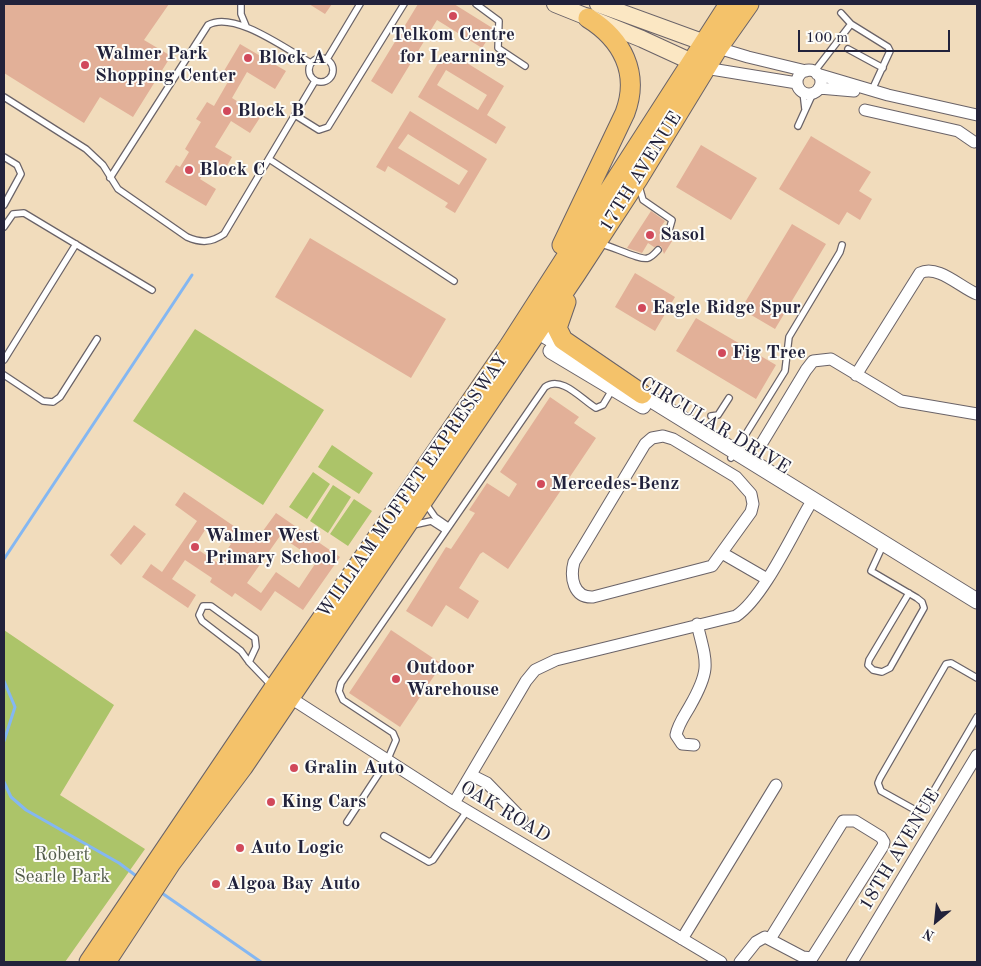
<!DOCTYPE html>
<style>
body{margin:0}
#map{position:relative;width:981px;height:966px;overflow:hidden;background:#f1dcbc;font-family:"Old Standard TT",serif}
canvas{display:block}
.frame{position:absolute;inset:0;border:5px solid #22223b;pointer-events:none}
.north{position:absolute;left:911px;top:896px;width:50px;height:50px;-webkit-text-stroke:4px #fdfcf7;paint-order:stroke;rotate:208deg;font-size:14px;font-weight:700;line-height:20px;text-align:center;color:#22223b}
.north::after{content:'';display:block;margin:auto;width:18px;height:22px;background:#22223b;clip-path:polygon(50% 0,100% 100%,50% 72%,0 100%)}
.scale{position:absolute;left:798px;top:30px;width:152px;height:22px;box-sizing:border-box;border:2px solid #22223b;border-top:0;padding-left:6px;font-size:15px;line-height:18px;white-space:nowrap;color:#22223b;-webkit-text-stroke:4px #fdfcf7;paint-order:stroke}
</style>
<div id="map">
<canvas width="981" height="966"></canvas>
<div class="frame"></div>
<div class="north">N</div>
<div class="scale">100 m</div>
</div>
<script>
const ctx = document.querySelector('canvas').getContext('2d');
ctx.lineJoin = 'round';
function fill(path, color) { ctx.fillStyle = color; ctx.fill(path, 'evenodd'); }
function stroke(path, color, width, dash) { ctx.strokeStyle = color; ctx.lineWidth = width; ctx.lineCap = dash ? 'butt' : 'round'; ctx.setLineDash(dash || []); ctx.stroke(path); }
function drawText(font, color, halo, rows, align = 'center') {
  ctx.font = font + ' "Old Standard TT",serif'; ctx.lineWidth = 4; ctx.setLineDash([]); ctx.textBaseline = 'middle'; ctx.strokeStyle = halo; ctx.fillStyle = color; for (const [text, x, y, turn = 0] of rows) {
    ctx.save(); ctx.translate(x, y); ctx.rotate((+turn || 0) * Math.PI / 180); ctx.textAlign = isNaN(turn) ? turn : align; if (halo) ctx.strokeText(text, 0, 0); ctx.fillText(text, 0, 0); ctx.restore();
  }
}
fill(new Path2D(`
 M195,329L324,410L263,505L133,421Z
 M332,445L373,473L359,494L318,467Z
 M313,472L330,484L307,519L289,507Z
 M333,485L351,497L328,533L310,521Z
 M354,499L372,511L348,546L330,534Z
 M4,630L114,705L60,795L145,849L65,962H4Z`), '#acc469');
stroke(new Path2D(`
 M4,559L192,275
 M4,681L15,707L4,741
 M4,782L11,797L26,810L119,863L139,878
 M159,891L261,962`), '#84b7f2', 3);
fill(new Path2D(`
 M4,4H169L144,40L171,56L133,117L100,97L84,123L4,73Z
 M309,4H332L325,14Z
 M418,4H454L494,29L482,48L437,20L392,94L371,81Z
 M240,44L286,71L275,89L247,72L232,98L261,116L250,133L231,121L215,147L232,157L223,173L209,165L200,179L216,189L206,206L165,182L176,165L180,167L189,152L185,149L201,122L196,119L207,102L214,106L229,80L221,76Z
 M446,50L504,86L487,115L506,127L496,144L418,97ZM446,70L487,95L478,110L437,85Z
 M410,111L487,159L455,213L445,207L448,203L388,166L385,172L376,167ZM408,134L468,171L459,185L398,148Z
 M811,136L871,172L859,191L872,199L860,220L847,212L839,225L779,189Z
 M701,145L757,178L731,220L676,187Z
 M651,211L665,221L660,228L664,231V237L674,238L664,254L661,246L654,247L648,243L642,253L627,248Z
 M792,224L826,244L775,329L741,309Z
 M310,238L446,319L411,378L275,297Z
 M635,273L675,297L655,331L615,307Z
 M696,318L776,365L756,399L676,351Z
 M550,397L579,417L574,423L596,438L508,569L483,552L480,554L459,588L479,601L468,619L446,605L432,627L406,611L446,547L451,549L475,513L469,510L487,483L509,497L517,484L500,472Z
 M184,492L244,533L246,530L257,539L276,513L340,557L303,610L275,591L261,611L235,593L232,597L210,582L212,578L185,560L172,579L196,595L188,608L142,577L151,564L162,572L197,521L175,505ZM207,527L231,544L218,563L194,547ZM280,536L317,561L299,588L276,572L261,593L247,583Z
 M134,525L146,534L121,565L110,555Z
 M391,630L442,664L400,727L349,693Z`), '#e2b098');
const service = new Path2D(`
 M241,4V14L246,26
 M476,4L499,21L498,48L525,66
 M841,13L851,24L888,47L890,51L872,90
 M848,49L883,68
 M309 70a12 12 0 1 1 24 0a12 12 0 1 1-24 0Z
 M327,59L360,4
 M814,72L851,24
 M803,92L805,109
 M4,97L86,149L103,165L118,189L187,237C201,243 211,243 224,234L315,81
 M295,115L319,130L328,127L404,4
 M798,126L813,93
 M4,157L17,165L21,174L4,205
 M269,159L454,281
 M110,178L208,25C234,10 287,50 311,63
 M639,186L643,200L672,220L668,234
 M4,227L13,214L24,213L152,290
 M601,244C612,246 641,261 648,258C652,257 655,253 658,250
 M4,360L76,244
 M4,375L43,401L53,402L60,397L97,339
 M711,416L718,415L729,398
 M731,458L785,371L789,337L840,252L842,245
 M426,504L435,517L448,526
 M413,525L431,521L445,530
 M883,545L871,571L917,598L922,602L924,608L890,668L882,672L873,670L868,665L869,660L909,593
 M249,662L256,647L255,638L211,606H203L199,615L202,621L241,651L249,662L272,686
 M977,678L951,663L946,664L880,778L878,783L881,791L917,811L923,809L977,717
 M347,822L387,761L396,740L393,733L343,700L339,691L341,683L545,387C562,375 582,400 596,408L603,405L612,390
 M384,836L429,862L433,860L467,811`);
const minor = new Path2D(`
 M718,48L748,57L806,71
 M705,68L797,83
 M797 82a12 12 0 1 1 24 0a12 12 0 1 1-24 0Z
 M817,74L888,95L977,115
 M819,88L854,91
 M865,110L958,131L974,142
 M856,375L920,273C938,264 961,288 977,294
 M663,436L673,439L736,477L751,494L753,504L751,512L712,566L593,597C573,598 570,577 574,562L645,444L652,438Z
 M762,443L806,370L813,361L831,359L901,401L977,414
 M722,553L767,579
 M286,695L454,803L721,962
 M694,745L682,744L676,735C678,724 685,715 690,706C711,669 707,664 697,624
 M471,775L487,783L522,819
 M454,803L526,681L535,670L556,660L736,616C763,598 792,535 809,506
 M682,939L776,785
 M740,962L756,942L765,937L803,957L812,958L883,846L884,842L881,837L855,821H843L770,939
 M852,962L977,755`);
const tertiary = new Path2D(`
 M529,326L569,350
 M551,351L643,406
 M634,389L977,601`);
const secondary = new Path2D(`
 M555,4L642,39L703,67
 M598,4L716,47`);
const primary = new Path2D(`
 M562,245L625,113C640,73 622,39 588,18
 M566,302L557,328L563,340L642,394
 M89,962L274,688L509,346L729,4
 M106,962L171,863L243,767L576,274L638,179L718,48L749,4`);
stroke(service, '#6a6368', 8);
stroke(minor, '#6a6368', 13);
stroke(tertiary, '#6a6368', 17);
stroke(secondary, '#6a6368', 18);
stroke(primary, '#6a6368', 21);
stroke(service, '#fff', 5.5);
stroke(minor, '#fff', 11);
stroke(tertiary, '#fff', 15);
stroke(secondary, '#fbe7c3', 16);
stroke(primary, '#f4c26a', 19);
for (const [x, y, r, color] of [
 [453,16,5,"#d1495b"],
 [248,58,5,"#d1495b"],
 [85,65,5,"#d1495b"],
 [227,111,5,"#d1495b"],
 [189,170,5,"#d1495b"],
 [650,235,5,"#d1495b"],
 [642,308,5,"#d1495b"],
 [722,353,5,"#d1495b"],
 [541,484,5,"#d1495b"],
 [195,547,5,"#d1495b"],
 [396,679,5,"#d1495b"],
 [294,768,5,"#d1495b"],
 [271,802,5,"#d1495b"],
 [240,848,5,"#d1495b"],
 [216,884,5,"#d1495b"]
]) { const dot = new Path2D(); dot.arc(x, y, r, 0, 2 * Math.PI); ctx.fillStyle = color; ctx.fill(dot); stroke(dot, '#fdfcf7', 2); }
drawText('bold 19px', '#22223b', '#fdfcf7', [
 ["Telkom Centre",453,35,"center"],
 ["for Learning",453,57,"center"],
 ["Walmer Park",95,54],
 ["Shopping Center",95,76],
 ["Block A",258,58],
 ["Block B",237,111],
 ["Block C",199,170],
 ["Sasol",660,235],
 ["Eagle Ridge Spur",652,308],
 ["Fig Tree",732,353],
 ["Mercedes-Benz",551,484],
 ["Walmer West",205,536],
 ["Primary School",205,558],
 ["Outdoor",406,668],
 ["Warehouse",406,690],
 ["Gralin Auto",304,768],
 ["King Cars",281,802],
 ["Auto Logic",250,848],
 ["Algoa Bay Auto",226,884]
], 'left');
drawText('19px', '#22223b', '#fdfcf7', [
 ["17TH AVENUE",641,172,-58],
 ["CIRCULAR DRIVE",715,426,31],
 ["WILLIAM MOFFET EXPRESSWAY",413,486,-55],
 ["OAK ROAD",505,812,31],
 ["18TH AVENUE",900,850,-59]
]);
drawText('19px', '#525b4b', '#fdfcf7', [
 ["Robert",62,855],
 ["Searle Park",62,877]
]);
</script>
